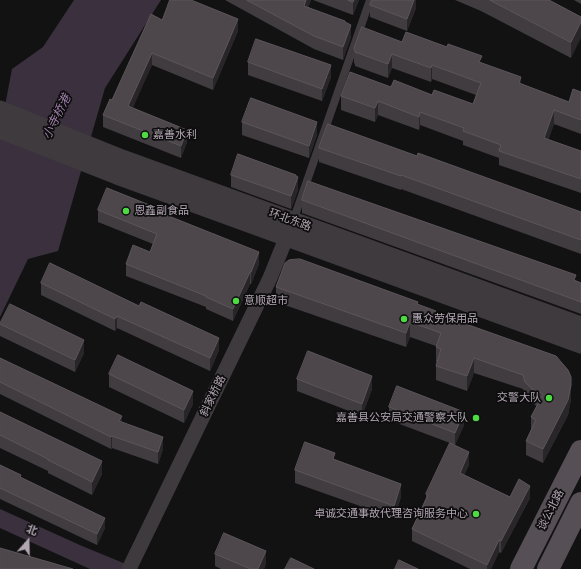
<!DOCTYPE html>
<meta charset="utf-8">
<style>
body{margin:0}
#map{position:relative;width:581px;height:569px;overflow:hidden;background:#131213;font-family:"IBM Plex Sans","Noto Sans SC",sans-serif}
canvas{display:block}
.north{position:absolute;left:8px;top:521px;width:40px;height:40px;-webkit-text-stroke:3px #0e0d0e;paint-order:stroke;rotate:20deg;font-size:11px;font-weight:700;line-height:16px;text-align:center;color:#b1a5b2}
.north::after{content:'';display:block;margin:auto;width:14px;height:18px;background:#b1a5b2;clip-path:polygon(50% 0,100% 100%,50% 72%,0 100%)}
</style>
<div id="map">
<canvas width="581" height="569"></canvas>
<div class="north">北</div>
</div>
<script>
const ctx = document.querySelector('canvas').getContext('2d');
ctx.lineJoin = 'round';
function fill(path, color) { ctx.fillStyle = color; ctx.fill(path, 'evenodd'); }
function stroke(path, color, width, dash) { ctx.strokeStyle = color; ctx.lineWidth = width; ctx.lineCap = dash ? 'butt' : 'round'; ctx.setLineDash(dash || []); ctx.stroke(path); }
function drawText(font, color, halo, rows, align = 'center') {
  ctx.font = font + ' "IBM Plex Sans","Noto Sans SC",sans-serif'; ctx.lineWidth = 3.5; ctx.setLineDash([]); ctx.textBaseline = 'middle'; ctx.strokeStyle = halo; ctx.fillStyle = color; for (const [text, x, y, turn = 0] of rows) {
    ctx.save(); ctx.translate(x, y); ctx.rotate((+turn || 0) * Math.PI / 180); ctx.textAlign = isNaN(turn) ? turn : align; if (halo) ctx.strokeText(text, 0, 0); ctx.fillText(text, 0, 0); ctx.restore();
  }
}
fill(new Path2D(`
 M74,0H161L105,88L58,251L28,259L0,317V132L12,69L43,47Z
 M0,509L82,546L138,569H90L0,528Z`), '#3b313e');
stroke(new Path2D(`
 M293,221L370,0`), '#3e3a3e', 8);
stroke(new Path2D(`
 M129,569L270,278L291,226`), '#3e3a3e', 15);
stroke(new Path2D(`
 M0,110L122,159L581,326
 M0,129L117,175L581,344`), '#3e3a3e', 19);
stroke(new Path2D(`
 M521,569L581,451
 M548,569L581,503`), '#564f56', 22);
fill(new Path2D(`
 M225,0H311L308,7L345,23L351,37L343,60L314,49Z
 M313,0H359L353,15Z
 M416,0V8L407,31L370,17V5Z
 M455,0H549L581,17L571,58L481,11Z
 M574,0H581V4Z
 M162,20L238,31L213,90L152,65L132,108L187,142L181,158L103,127V115Z
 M402,42L482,63L521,84L569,102L581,92V134L554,124L548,140L581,151V193L499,165V158L463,145V141L420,125L419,130L378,115L375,122L341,110V96L391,87L432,95L473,104L476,95L432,79L431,82L392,68L388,78L355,66V64L354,63V49Z
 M248,62L331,77L322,101L248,75Z
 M242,122L317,135L309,158L242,135Z
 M319,148L417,156L581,212V254L401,189V190L319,162Z
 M231,175L296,176L298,190L291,209L231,187Z
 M302,200L581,283V314L302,213Z
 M98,210L157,211L259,264L251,284H250L233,321L206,309V307L126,276V264L150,252L153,244L98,222Z
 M41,283L219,350L210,371L117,328L115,331L41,295Z
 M276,287L418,305L571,377V399L568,415L543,463L526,455V441L531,430V417L537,406L532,403L525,396L523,389L474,373L467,391L436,380V366L437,362H436V346L410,337L406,347L276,302Z
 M0,324L84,353L75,372L0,336Z
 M0,358L122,422L163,449L158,464L112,448L111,449L0,394Z
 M109,374L193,404L184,423L109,387Z
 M297,379L372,389L362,416L297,391Z
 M389,407L464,425L455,445L451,444L469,465L464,475L510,497L530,498L501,553L499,552L491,569H470L412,541V529L426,498V494L450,443L389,420Z
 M0,412L102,474L92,495L48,473V471L0,448Z
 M335,460L401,497L394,518L295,483V470Z
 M0,465L105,528L97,545L0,499Z
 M215,554L266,564L264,569H221L215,566Z`), '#403c40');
fill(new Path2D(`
 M306,0H311L304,18V6Z
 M354,0H359L353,15V2Z
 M414,0H416V8L407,31V19Z
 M238,19V31L213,90V78Z
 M581,22V38L571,58V42Z
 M351,25V37L343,60V47Z
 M152,53V65L128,119V106Z
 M392,54V68L388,78V64Z
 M331,65V77L322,101V89Z
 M432,65V79L431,82V68Z
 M521,77V91L519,83Z
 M378,101V115L375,122V108Z
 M554,110V124L544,152V138Z
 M420,112V125L419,130V117Z
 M317,122V135L309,158V146Z
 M187,130V142L181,158V146Z
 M296,175V182L298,177V190L291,209V196Z
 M259,252V264L251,284V272Z
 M250,272V284L233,321V309Z
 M117,316V328L115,331V319Z
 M410,322V337L406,347V333Z
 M219,338V350L210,371V358Z
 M84,340V353L75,372V360Z
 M474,358V373L467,391V376Z
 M372,376V389L362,416V404Z
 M571,385V399L568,415L543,463V449Z
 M193,391V404L184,423V410Z
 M464,412V425L455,445V433Z
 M122,416V428L119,421Z
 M112,436V448L111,449V437Z
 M163,437V449L158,464V452Z
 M469,452V465L460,485V473Z
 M102,461V474L92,495V482Z
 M401,484V497L394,518V506Z
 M530,486V498L501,553V541Z
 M105,518V528L97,545V534Z
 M499,540V552L491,569H487V565Z
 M266,551V564L264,569H258Z`), '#292629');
const building = new Path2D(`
 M170,0H191L238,19L213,78L152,53L128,106L187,130L181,146L103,115L110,99L112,100L151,14L162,20Z
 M247,0H306L304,6L345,21V22L351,25L343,47L314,36Z
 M348,0H354L353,2Z
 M372,0H414L407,19L370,5Z
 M490,0H549L581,17V22L571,42Z
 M362,27L402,42L406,32L447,47L448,44L482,56L479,62L521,77L519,83L569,102L573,89L581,92V120L554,110L544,138L581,151V179L499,151L501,145L463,131L464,128L420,112L419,117L378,101L375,108L341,96L350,72L391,87L394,80L432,95L434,90L473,104L481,83L432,65L431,68L392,54L388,64L355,52V50L354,49Z
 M256,39L331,65L322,89L248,62Z
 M251,98L317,122L309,146L242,122Z
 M328,124L417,156L418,153L581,212V240L401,175V176L319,148Z
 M238,154L296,175V176L298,177L291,196L231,175Z
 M308,181L576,275L574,280L581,283V302L302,200Z
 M107,188L157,208L156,211L259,252L251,272H250L233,309L206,297V296L126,264L133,245L150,252L157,234L98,210Z
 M300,259L418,302L417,304L436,311L435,313L556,356L568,370L571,377V385L568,400L543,449L526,441L536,420L531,417L543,394L532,389L525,382L523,375L474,358L467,376L436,366L441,349L436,347L441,333L410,322L406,333L276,287L285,263L289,260Z
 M50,263L139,306L141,302L219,338L210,358L117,316L115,319L41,283Z
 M10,304L84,340L75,360L0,324Z
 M308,351L372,376L362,404L297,379Z
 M118,355L193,391L184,410L109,374Z
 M0,358L122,416L119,421L163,437L158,452L112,436L111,437L0,382Z
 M397,386L464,412L455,433L389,407Z
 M0,412L102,461L92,482L48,460V459L0,435Z
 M305,442L335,453L333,459L401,484L394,506L295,470Z
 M450,443L469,452L460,473L510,497L519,479L530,486L501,541L499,540L487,565L412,529L428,495L426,494Z
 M0,465L21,475L20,477L105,518L97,534L0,488Z
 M224,533L266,551L258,569H251L215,554Z
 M0,548L73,569H0Z
 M291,558L314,569H285Z
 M399,560L418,569H395Z`);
fill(building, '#4d474c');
stroke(building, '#5c565c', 1);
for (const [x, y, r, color] of [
 [145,135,4,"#4dda42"],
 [126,211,4,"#4dda42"],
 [236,301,4,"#4dda42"],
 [404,319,4,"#4dda42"],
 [549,398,4,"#4dda42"],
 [476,418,4,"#4dda42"],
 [476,514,4,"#4dda42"]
]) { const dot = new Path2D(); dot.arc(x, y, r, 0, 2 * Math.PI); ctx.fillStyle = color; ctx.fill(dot); stroke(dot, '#0e0d0e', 1.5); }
drawText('11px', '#b1a5b2', '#0e0d0e', [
 ["嘉善水利",153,135],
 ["恩鑫副食品",134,211],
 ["意顺超市",244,301],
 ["惠众劳保用品",412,319],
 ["交警大队",541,398,"right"],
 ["嘉善县公安局交通警察大队",468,418,"right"],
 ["卓诚交通事故代理咨询服务中心",468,514,"right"]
], 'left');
drawText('11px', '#b1a5b2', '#0e0d0e', [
 ["环北东路",290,220,20],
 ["斜家桥路",213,396,-64],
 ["谈公北路",551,510,-63]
]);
drawText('italic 12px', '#9e7fa9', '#0e0d0e', [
 ["小寺桥港",57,117,-64]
]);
</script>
